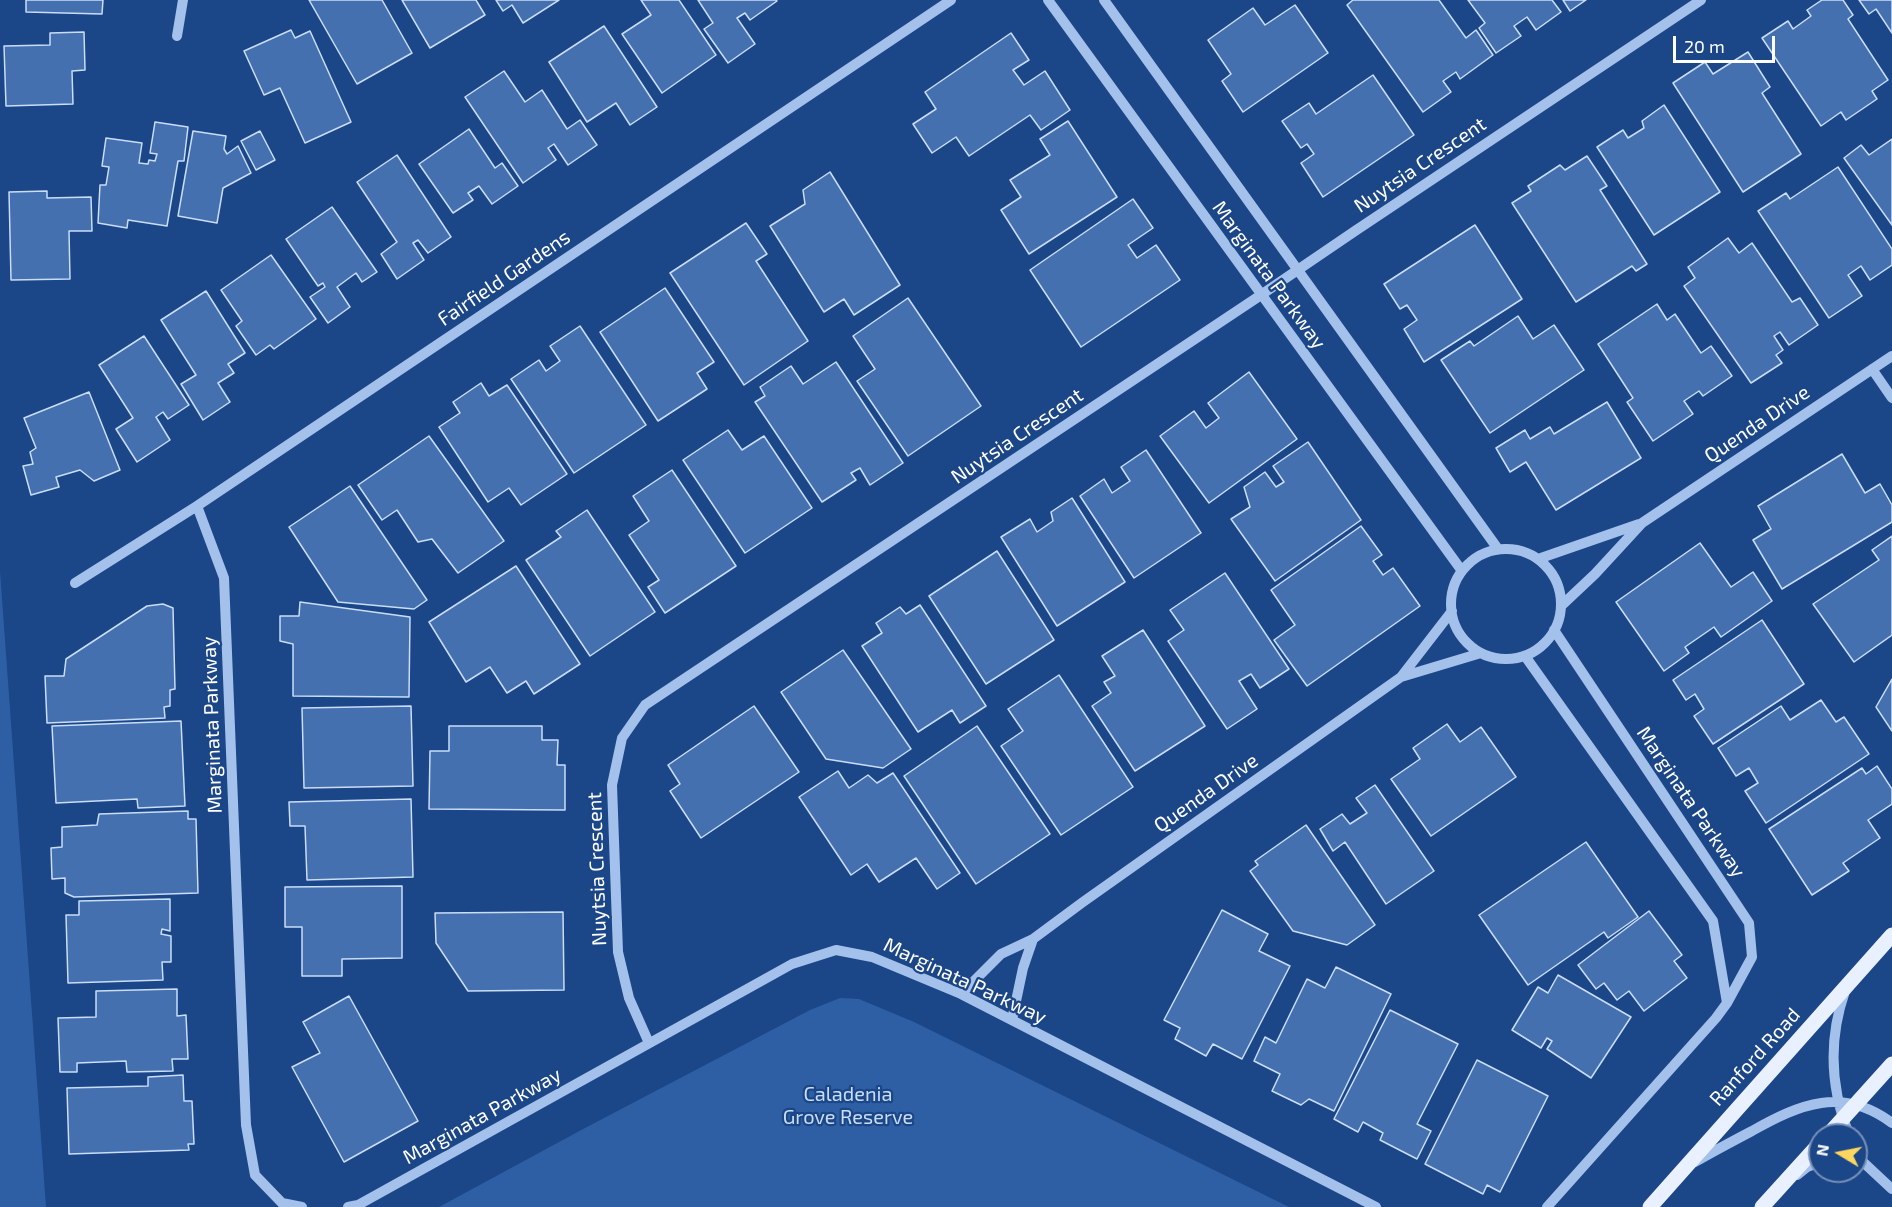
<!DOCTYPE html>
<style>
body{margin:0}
#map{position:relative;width:1892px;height:1207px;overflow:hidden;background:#1b4687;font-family:"Exo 2",sans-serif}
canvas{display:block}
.north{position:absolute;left:1808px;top:1123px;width:60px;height:60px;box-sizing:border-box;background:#1b4687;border:2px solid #7690b7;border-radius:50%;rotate:280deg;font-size:16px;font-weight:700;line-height:24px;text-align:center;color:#fff}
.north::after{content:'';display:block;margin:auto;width:21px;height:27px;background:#fdd660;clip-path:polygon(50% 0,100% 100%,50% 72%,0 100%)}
.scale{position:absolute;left:1673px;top:36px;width:102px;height:27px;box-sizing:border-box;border:3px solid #fff;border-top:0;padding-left:8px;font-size:18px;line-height:21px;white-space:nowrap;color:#fff;-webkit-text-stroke:4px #1b4687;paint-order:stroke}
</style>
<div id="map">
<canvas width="1892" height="1207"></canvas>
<div class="north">N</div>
<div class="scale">20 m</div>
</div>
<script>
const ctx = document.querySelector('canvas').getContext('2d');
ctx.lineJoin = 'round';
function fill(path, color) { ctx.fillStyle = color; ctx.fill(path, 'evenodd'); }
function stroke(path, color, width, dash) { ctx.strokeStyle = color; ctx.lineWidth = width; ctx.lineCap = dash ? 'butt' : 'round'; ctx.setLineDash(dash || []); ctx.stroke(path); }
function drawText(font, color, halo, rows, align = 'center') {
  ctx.font = font + ' "Exo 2",sans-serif'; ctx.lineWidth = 4.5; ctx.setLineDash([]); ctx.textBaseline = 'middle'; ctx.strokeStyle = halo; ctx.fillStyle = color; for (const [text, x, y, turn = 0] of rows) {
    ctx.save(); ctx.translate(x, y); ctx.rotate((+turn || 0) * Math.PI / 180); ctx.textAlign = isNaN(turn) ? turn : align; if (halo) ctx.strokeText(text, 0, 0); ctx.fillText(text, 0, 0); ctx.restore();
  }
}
fill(new Path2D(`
 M0,571L46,1207H0Z
 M840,998L859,999L914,1022L1289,1207H439L585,1128L810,1010Z`), '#2e5fa5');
const building = new Path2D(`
 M26,0H103L102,14L26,12Z
 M309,0H382L412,53L357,84Z
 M402,0H476L485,15L430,48Z
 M496,0H559L523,23L512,5L503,11Z
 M641,0H679L716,55L662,93L622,34L651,15Z
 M698,0H776L777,1L750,20L745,13L737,18L755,44L728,63L704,29L713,23Z
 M1353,0H1439L1466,38L1476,30L1493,55L1460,79L1456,72L1443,81L1451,92L1423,112L1347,5Z
 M1468,0H1552L1561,12L1536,30L1527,17L1514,26L1521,36L1496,53L1479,28L1485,23Z
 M1563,0H1586L1570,11Z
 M1822,0H1843L1853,15L1848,19L1888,80L1872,91L1877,99L1846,120L1841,112L1821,126L1762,38L1788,21L1793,29L1811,16L1807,10Z
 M1859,0H1892V33L1876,9L1869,14Z
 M1295,5L1328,53L1243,112L1222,81L1231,74L1208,40L1253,8L1265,25Z
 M604,26L657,107L630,125L616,103L587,122L549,62Z
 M291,30L295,38L310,31L351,122L305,143L280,88L264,95L244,51Z
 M84,32L85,70L72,71L73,104L6,106L4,46L50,45V33Z
 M1011,33L1029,60L1013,70L1024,85L1045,71L1070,110L1041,130L1030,115L969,156L956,137L932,153L913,124L936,109L925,92Z
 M1748,52L1770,87L1762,93L1801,154L1743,192L1673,83L1705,62L1713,74Z
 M504,71L525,102L542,90L567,129L580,120L597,145L568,165L554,144L548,148L556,160L523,183L465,97Z
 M1373,75L1414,135L1323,197L1301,163L1314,154L1307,144L1301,148L1282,121L1309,103L1316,114Z
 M1664,105L1720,192L1654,235L1597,147L1623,130L1628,138L1644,128L1642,121Z
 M1068,121L1117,197L1029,254L1001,210L1021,197L1010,180L1050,155L1040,139Z
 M155,122L188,127L184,161H178L167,226L128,220L127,228L98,223L100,185H106L109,167L102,166L106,138L142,143L139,163L148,164L149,160L155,161L157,154L150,153Z
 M469,129L495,168L502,163L518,186L492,204L479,186L468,193L473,200L453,213L419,164Z
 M193,131L226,136L224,149L227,154L238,146L251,173L223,188L217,223L178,216Z
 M260,131L275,160L256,170L241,141Z
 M1892,139V225L1844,158L1861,145L1869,155Z
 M397,155L451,237L428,253L418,240L413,243L424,260L397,279L381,254L397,242L357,182Z
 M1587,156L1607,186L1600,190L1647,264L1636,271L1632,266L1576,302L1512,203L1531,191L1528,186L1560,165L1565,170Z
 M1838,167L1892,249V265L1870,280L1861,266L1848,275L1862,296L1829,318L1758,211L1786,193L1790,199Z
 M830,172L900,285L854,315L844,299L824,312L770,226L805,204L803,190Z
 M47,191V198L91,197L92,231H69L70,279L11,280L9,192Z
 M1133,199L1153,228L1128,245L1137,258L1156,245L1180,280L1081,347L1030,270Z
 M332,207L377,272L362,282L356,273L337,287L350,307L328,323L310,297L325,287L323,283L318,286L286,239Z
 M746,223L767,254L756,261L808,341L744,385L670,273Z
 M1475,225L1522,299L1424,362L1404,329L1417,320L1407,305L1400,309L1384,284Z
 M1728,238L1739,253L1752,243L1792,302L1800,298L1818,325L1789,345L1780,332L1774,336L1783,350L1776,355L1782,363L1751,383L1684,286L1695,278L1688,267Z
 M271,255L316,319L274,349L270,345L256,355L236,326L242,321L221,290Z
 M665,288L714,362L697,373L707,389L658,421L600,332Z
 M206,291L245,353L228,364L234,373L218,383L230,402L203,420L181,384L196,375L161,320Z
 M908,298L981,406L908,456L857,381L875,369L853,336Z
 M1657,304L1667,320L1675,314L1701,353L1711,346L1732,376L1703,396L1699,391L1684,401L1693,414L1653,441L1627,402L1633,398L1598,344Z
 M1518,316L1533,339L1554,325L1584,370L1490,433L1441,360L1470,341L1474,346Z
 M580,326L646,425L574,473L511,379L539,360L546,371L560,361L550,346Z
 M144,336L189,405L168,419L163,412L156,417L170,440L137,462L116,429L133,418L99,365Z
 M836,362L903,463L870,485L860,468L851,473L856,480L822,502L755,402L765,396L760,387L791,366L803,384Z
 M1249,372L1297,439L1209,503L1160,436L1194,411L1206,428L1219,418L1208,403Z
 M481,383L489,396L507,385L567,474L521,505L509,488L488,502L439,427L460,413L453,402Z
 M89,392L120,470L94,481L80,470L56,477L59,487L31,495L23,466L33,464L30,452L36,448L24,418Z
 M1607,402L1641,458L1556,510L1526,462L1510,472L1496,448L1525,430L1530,439L1550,427L1554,434Z
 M728,430L742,450L764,436L812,508L745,553L683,460Z
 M429,436L504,541L458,573L432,539L418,542L397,510L382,520L358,485Z
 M1308,442L1361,520L1275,581L1231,519L1250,507L1244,487L1265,472L1276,487L1284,482L1273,466Z
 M1146,450L1201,533L1134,578L1080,496L1104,479L1112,493L1130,481L1121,467Z
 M1842,454L1865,493L1880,484L1892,505V522L1782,589L1753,540L1771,529L1758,506Z
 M672,470L736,566L665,613L648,587L659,580L629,535L649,521L633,496Z
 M350,486L427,600L414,609L338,602L289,527Z
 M1072,498L1125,582L1057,626L1001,537L1030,519L1037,532L1053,521L1051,512Z
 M587,510L655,612L590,656L526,560L561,537L556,531Z
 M1361,526L1382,555L1373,561L1383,575L1393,568L1420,606L1307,686L1274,640L1295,625L1271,590Z
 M1892,536V635L1854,662L1813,604L1879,560L1872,550Z
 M1700,543L1731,587L1753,572L1772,601L1721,637L1714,627L1685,647L1689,653L1664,671L1616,602Z
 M997,551L1054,640L986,684L929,596Z
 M516,566L580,664L534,694L526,681L507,693L490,667L466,682L429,622Z
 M1225,573L1289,669L1260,688L1251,674L1239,681L1257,709L1227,729L1168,641L1184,630L1170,610Z
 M300,602L410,617L409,697L293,696V644L280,641V616H299Z
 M163,604L173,608L175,689L170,690V706L164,707L165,718L47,723L45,676H64L66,659L147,606Z
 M920,605L986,706L960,723L952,710L918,732L862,646L882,633L876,623L900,607L906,614Z
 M1762,620L1804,684L1713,744L1694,716L1704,709L1695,694L1686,700L1673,680Z
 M1143,630L1205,726L1135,771L1092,706L1111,693L1104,682L1115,676L1102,656Z
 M843,650L911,749L883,768L826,759L781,692Z
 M1059,675L1133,787L1061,835L1001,746L1023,731L1008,709Z
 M1892,679V731L1876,707Z
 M1821,700L1836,722L1844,717L1869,754L1766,823L1745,791L1758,783L1749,768L1736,776L1718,748L1781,706L1790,720Z
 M411,706L413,786L304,788L302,708Z
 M754,706L799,772L701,838L670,791L680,784L668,765Z
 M181,721L185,806L138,808L137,799L56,803L52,726Z
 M1447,724L1460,742L1481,727L1516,777L1431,836L1391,779L1420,759L1413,748Z
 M449,726H542V740H558L557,765H565V810L429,809L430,751H449Z
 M977,726L1050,834L976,884L904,776Z
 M1877,766L1892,789V804L1868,820L1880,838L1843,863L1849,871L1812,895L1769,829L1862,768L1866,774Z
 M838,771L849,788L868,775L877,783L893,773L960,873L937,889L916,858L879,882L867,864L851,875L799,797Z
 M1375,785L1434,871L1386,904L1345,842L1333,851L1320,829L1342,814L1350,824L1367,813L1356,798Z
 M411,799L413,877L307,880L305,826H290L289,802Z
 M188,811V819H196L198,893L74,897L65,893V878L52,879L51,848L62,847V827L97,825L99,814Z
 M1306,825L1375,925L1347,945L1293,931L1250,871L1258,865L1255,861Z
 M1586,842L1638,917L1608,938L1604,932L1528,985L1479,915Z
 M402,886V958L342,959V976H302V927H285V887Z
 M170,899V931L162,929L161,934L171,936V962H162L163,980L68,983L66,915H79V901Z
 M1222,910L1268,934L1259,951L1290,966L1242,1059L1213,1044L1206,1056L1175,1039L1180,1028L1164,1020Z
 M1649,911L1682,955L1674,961L1687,978L1644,1011L1629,991L1617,1000L1604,983L1596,989L1578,965Z
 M563,912L564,990L468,991L436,943L435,913Z
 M1336,967L1391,994L1334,1111L1309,1099L1301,1105L1272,1091L1280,1074L1254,1061L1265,1037L1276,1043L1307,979L1325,988Z
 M1558,975L1631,1017L1591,1078L1547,1049L1552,1041L1547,1038L1541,1048L1512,1030L1538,987L1548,993Z
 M177,989V1016L186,1015L188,1059H172L173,1071L127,1072L126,1061L77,1063V1072H60L58,1018L96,1017V991Z
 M349,996L418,1121L344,1162L292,1067L320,1053L303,1022Z
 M1390,1010L1458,1044L1417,1124L1431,1131L1417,1159L1380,1140L1383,1133L1363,1122L1358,1132L1334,1119Z
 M1477,1060L1548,1096L1500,1192L1487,1185L1483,1194L1425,1164Z
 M183,1075L184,1101H192L194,1144H188L189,1150L69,1154L67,1088L148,1086V1077Z`);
fill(building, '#4470b0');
stroke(building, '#c9ddf9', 1.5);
stroke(new Path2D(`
 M1048,0L1462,571
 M1104,0L1498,549
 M177,36L183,0
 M1872,369L1892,398
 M197,506L224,578L246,1125L255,1175L282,1203L302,1207
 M1451 604a55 55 0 1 1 110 0a55 55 0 1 1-110 0Z
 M1538,559L1639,524
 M75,583L197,506L951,0
 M1561,606L1595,574L1642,523L1892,356
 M1525,656L1713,921L1727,1003
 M1401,677L1481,653
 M1845,991C1828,1040 1830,1087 1849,1135
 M961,994L1001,954L1033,939L1083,902L1401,677L1452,611
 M1012,1020L1023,968L1033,939
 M649,1043L629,998L618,952L612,785L622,738L645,705L1255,299L1355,231L1701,0
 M1856,1149L1863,1162L1892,1189
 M1695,1162C1714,1151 1733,1141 1752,1131C1800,1104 1842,1086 1892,1123
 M1797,1175L1807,1167L1820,1162
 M348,1207L358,1205L792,964L836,950L872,957L961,994L1376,1207
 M1547,1207L1716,1018L1727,1003L1752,957L1749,923L1554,630`), '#a4c1ec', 10);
stroke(new Path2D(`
 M1828,1135L1892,1064
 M1650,1207L1892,935
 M1762,1207L1820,1143`), '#e9f0ff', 15);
drawText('20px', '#fff', '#1b4687', [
 ["Nuytsia Crescent",1420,165,-34],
 ["Marginata Parkway",1269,275,54],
 ["Fairfield Gardens",504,278,-34],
 ["Quenda Drive",1757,424,-34],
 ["Nuytsia Crescent",1017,436,-34],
 ["Marginata Parkway",212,725,-92],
 ["Quenda Drive",1206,793,-35],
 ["Marginata Parkway",1691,802,56],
 ["Nuytsia Crescent",597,869,-92],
 ["Marginata Parkway",965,981,25],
 ["Ranford Road",1755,1057,-48],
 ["Marginata Parkway",482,1116,-29]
]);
drawText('20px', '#c9ddf9', '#1b4687', [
 ["Caladenia",848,1094],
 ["Grove Reserve",848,1117]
]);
</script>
